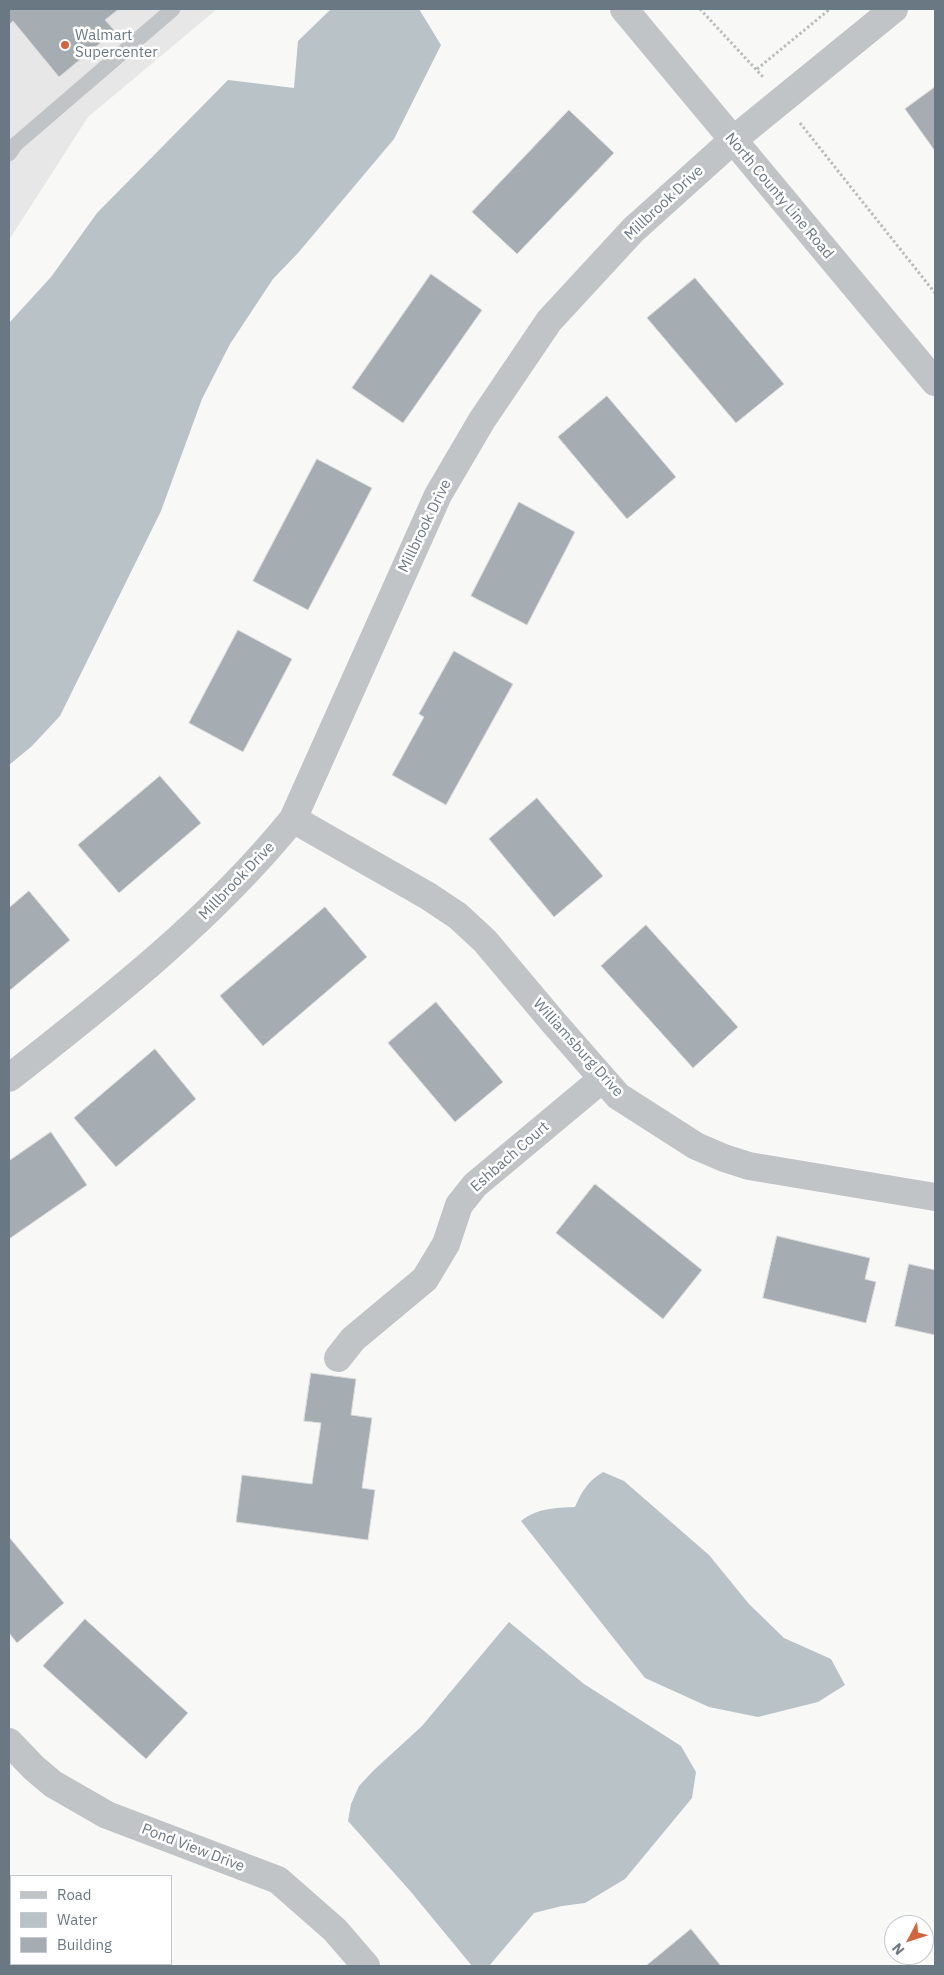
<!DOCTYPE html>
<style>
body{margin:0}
#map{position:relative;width:944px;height:1975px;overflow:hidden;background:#f8f8f6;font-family:"IBM Plex Sans",sans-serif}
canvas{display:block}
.frame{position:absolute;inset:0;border:10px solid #6a7884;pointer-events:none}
.legend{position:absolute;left:10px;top:1875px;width:162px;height:90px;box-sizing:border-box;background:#fff;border:1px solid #c3c9ce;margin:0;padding:6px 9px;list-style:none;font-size:15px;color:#6a7884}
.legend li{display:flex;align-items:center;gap:10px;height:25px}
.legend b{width:25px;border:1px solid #c3c9ce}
.north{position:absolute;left:884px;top:1915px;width:50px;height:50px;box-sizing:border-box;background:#fff;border:1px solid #c3c9ce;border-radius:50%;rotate:230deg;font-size:14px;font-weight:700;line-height:20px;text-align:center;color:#6a7884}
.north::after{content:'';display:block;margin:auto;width:18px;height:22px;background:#d3653c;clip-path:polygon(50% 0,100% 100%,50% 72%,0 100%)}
</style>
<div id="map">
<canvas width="944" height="1975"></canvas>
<div class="frame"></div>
<ul class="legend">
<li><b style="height:6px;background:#c0c4c7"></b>Road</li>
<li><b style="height:14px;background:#b9c2c7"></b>Water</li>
<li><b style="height:14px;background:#a5adb2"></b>Building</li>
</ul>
<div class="north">N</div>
</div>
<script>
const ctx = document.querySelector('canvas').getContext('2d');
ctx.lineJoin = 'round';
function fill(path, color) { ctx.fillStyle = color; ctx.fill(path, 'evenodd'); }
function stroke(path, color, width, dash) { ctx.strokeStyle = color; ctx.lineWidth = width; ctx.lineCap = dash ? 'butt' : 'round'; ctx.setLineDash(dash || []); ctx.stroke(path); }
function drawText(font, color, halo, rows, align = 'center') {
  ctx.font = font + ' "IBM Plex Sans",sans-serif'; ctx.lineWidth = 5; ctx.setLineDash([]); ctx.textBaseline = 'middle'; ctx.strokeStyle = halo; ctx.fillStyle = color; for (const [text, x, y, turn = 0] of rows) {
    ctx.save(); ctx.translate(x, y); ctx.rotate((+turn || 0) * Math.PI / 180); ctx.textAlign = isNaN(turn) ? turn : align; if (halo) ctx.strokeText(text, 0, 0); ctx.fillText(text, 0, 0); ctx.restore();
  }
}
fill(new Path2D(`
 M9,9H217L88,117L9,240Z`), '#e6e7e6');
fill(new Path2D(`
 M331,9H419L441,45L394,139L298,253L273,279L230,344L202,399L161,511L60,716L32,746L9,765V323L51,277L97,213L228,80L294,88L298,41Z
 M603,1472L624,1481L709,1555L749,1604L784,1638L831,1659L845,1685L818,1702L758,1717L709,1707L645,1678L521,1521C537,1508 555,1508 575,1507C582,1491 588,1481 603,1472Z
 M509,1622L584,1684L681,1746L696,1772L692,1798L625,1879L585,1903L562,1906L534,1913L489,1966H472L411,1892L348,1821L351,1804L359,1786L374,1770L422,1726Z`), '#b9c2c7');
const building = new Path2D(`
 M9,9H119L105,20L115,31L59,77L13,21L9,25Z
 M935,87V151L905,109Z
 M569,110L614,153L517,254L472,212Z
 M431,274L482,310L403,423L352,388Z
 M695,278L784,384L736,423L647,318Z
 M607,396L676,477L627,519L558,437Z
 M317,459L372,488L308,610L253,581Z
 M519,502L575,532L527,625L471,596Z
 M238,630L292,659L243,752L189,723Z
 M454,651L513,684L446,805L392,775L424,717L419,714Z
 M160,776L201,823L119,893L78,845Z
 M537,798L603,876L554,917L489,839Z
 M29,891L70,940L9,991V908Z
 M325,907L367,957L263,1046L220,996Z
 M646,925L738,1027L693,1068L601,966Z
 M436,1002L503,1082L455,1122L388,1043Z
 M155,1049L196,1099L116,1167L74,1118Z
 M51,1132L87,1185L9,1239V1161Z
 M595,1184L702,1270L663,1319L556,1233Z
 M777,1236L870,1258L865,1279L876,1282L866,1323L763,1298Z
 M909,1264L935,1270V1335L895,1326Z
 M311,1373L356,1379L351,1415L372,1418L362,1488L375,1490L368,1540L236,1522L242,1475L312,1484L321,1423L304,1421Z
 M9,1537L64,1603L17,1643L9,1633Z
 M85,1619L188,1713L146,1759L43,1666Z
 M11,1918V1964H57L54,1966H9V1920Z
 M691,1929L721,1966H646Z`);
fill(building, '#a5adb2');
stroke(building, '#dadad9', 1);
stroke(new Path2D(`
 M700,9L763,77
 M757,69L830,9
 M800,123L935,293`), '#babdbf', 3, [2.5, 2.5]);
stroke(new Path2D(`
 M9,154L16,144L173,9`), '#c0c4c7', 15);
stroke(new Path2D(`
 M293,819L428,896L458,916L485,941L554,1023L618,1096L696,1146L724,1158L749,1166L935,1197
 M9,1078C110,999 212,919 293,819L438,495L482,420L549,321L633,230L733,140L894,9
 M338,1358L353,1339L425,1279L446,1244L459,1205L475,1185L602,1079
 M9,1742L34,1768L53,1784L107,1815L278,1880L335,1930L366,1966`), '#c0c4c7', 28);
stroke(new Path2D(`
 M624,9L935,382`), '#c0c4c7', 28);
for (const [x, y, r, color] of [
 [65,45,5,"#d3653c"]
]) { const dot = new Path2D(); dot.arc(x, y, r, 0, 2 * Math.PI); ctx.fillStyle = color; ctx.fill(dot); stroke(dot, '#fff', 2); }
drawText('15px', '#6a7884', '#fff', [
 ["Walmart",75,36],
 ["Supercenter",75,53]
], 'left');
drawText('15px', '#6a7884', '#fff', [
 ["North County Line Road",779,196,50],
 ["Millbrook Drive",664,203,-43],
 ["Millbrook Drive",425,526,-64],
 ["Millbrook Drive",237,881,-46],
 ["Williamsburg Drive",578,1048,48],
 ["Eshbach Court",510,1157,-41],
 ["Pond View Drive",193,1848,21]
]);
</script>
